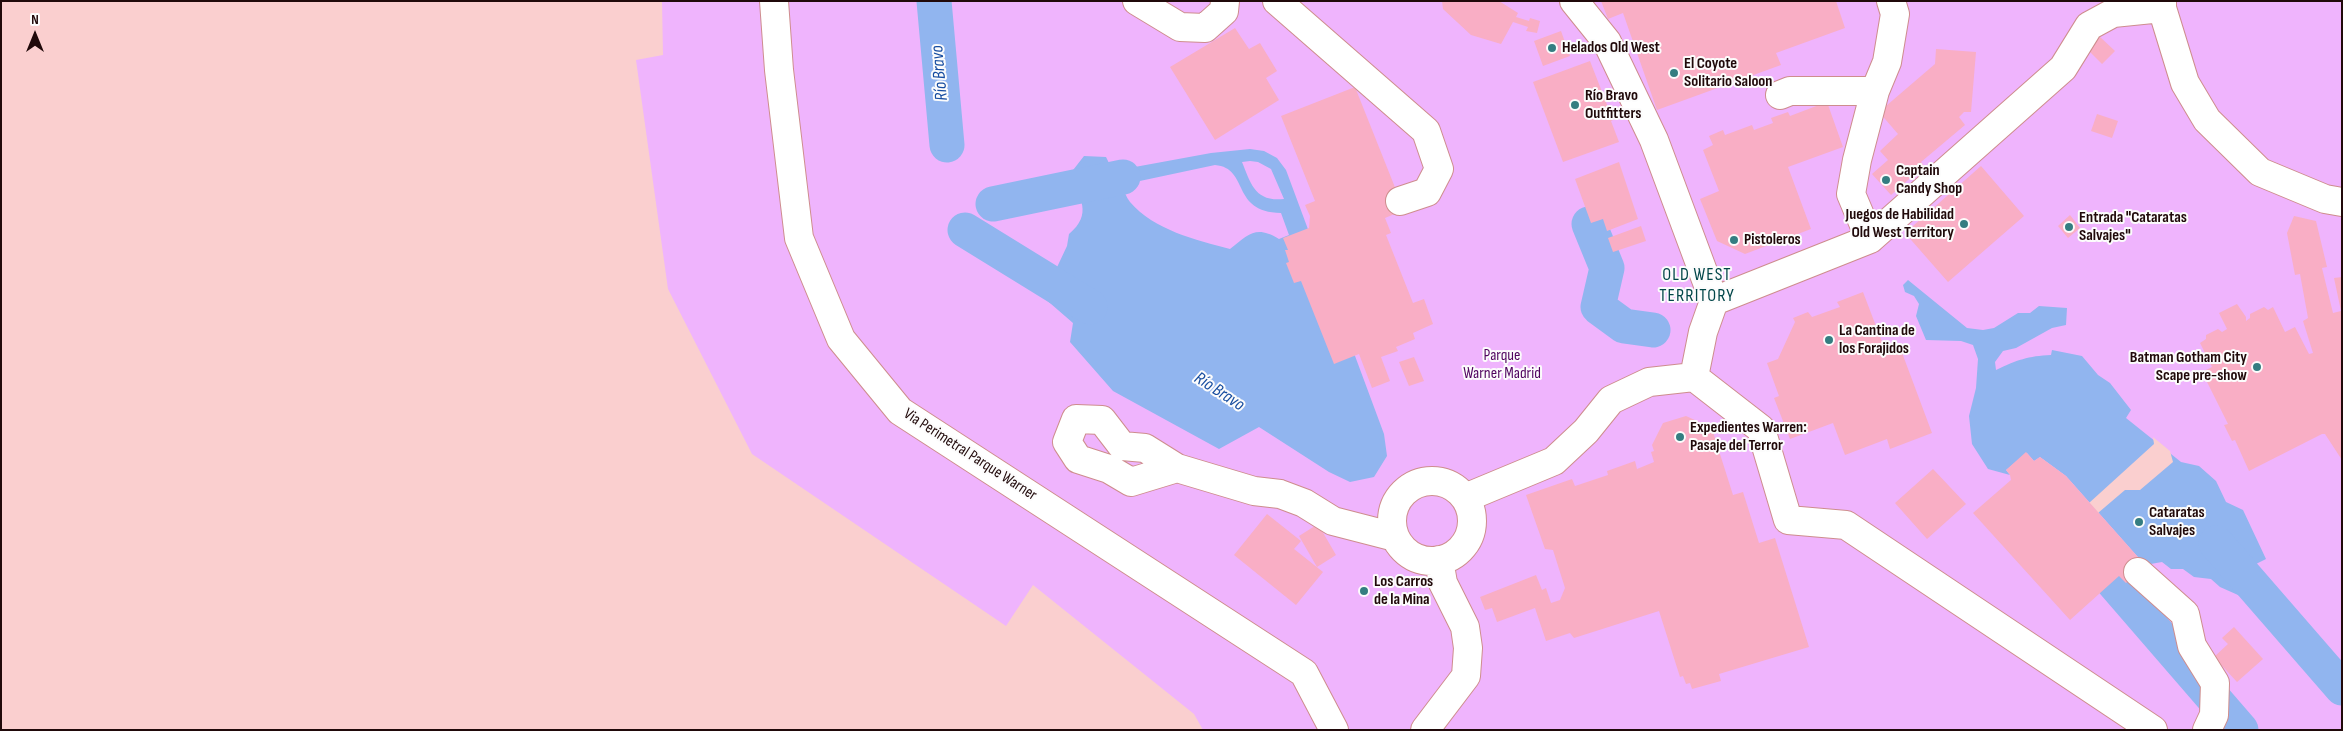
<!DOCTYPE html>
<meta charset="utf-8">
<style>
body{margin:0}
#map{position:relative;width:2343px;height:731px;overflow:hidden;background:#facfcf;font-family:"Sofia Sans Condensed",sans-serif}
canvas{display:block}
.frame{position:absolute;inset:0;border:2px solid #20090a;pointer-events:none}
.north{position:absolute;left:10px;top:10px;width:50px;height:50px;-webkit-text-stroke:4px #fcfcfc;paint-order:stroke;rotate:0deg;font-size:14px;font-weight:700;line-height:20px;text-align:center;color:#20090a}
.north::after{content:'';display:block;margin:auto;width:18px;height:22px;background:#20090a;clip-path:polygon(50% 0,100% 100%,50% 72%,0 100%)}
</style>
<div id="map">
<canvas width="2343" height="731"></canvas>
<div class="frame"></div>
<div class="north">N</div>
</div>
<script>
const ctx = document.querySelector('canvas').getContext('2d');
ctx.lineJoin = 'round';
function fill(path, color) { ctx.fillStyle = color; ctx.fill(path, 'evenodd'); }
function stroke(path, color, width, dash) { ctx.strokeStyle = color; ctx.lineWidth = width; ctx.lineCap = dash ? 'butt' : 'round'; ctx.setLineDash(dash || []); ctx.stroke(path); }
function drawText(font, color, halo, rows, align = 'center') {
  ctx.font = font + ' "Sofia Sans Condensed",sans-serif'; ctx.lineWidth = 4; ctx.setLineDash([]); ctx.textBaseline = 'middle'; ctx.strokeStyle = halo; ctx.fillStyle = color; for (const [text, x, y, turn = 0] of rows) {
    ctx.save(); ctx.translate(x, y); ctx.rotate((+turn || 0) * Math.PI / 180); ctx.textAlign = isNaN(turn) ? turn : align; if (halo) ctx.strokeText(text, 0, 0); ctx.fillText(text, 0, 0); ctx.restore();
  }
}
fill(new Path2D(`
 M662,1H2342V730H1203L1194,714L1033,585L1006,626L752,454L668,289L636,60L663,55Z`), '#efb4fd');
fill(new Path2D(`
 M1250,149L1264,151L1277,158L1286,170L1384,434L1387,456L1374,477L1350,482L1329,472L1259,427L1219,449L1113,391L1070,342L1073,323L1043,297L1067,246L1069,234C1093,214 1080,198 1070,174L1084,156L1106,157L1113,171L1211,153ZM1250,161L1258,162L1271,169L1284,199C1255,202 1251,184 1242,162ZM1215,165C1250,168 1230,212 1281,213L1289,235L1279,239C1256,225 1249,234 1230,249C1196,240 1154,230 1130,202C1126,197 1124,190 1121,185Z
 M1908,280L1967,328L1983,330L1994,328L2018,313H2030L2039,306L2067,308L2066,325L2052,328L2016,348L2003,351L1995,362L1996,370C2017,360 2028,356 2051,355L2052,350L2082,356L2098,375L2110,383L2131,410L2126,418L2181,462L2199,466L2216,481L2226,502L2243,510L2266,559L2256,564L2252,577L2242,584L2250,593L2247,599L2220,587L2211,579L2194,577L2183,569H2171L2162,562L2145,565L2066,476L2040,457L2034,461L2027,453L2006,470L2010,475L1988,469L1972,444L1969,416L1976,388L1978,359L1973,345L1961,341L1926,340L1916,316L1919,304L1914,296L1905,292L1903,285Z`), '#91b5ef');
fill(new Path2D(`
 M2153,437L2170,451L2173,462L2140,490H2125L2098,513L2089,503L2154,444Z`), '#facfcf');
stroke(new Path2D(`
 M934,1L947,145
 M993,204L1123,177
 M1589,224L1607,268L1598,307L1624,326L1653,330
 M965,230L1090,307
 M2216,543L2342,688
 M2081,545L2241,730`), '#91b5ef', 35);
fill(new Path2D(`
 M1442,1H1499L1518,13L1516,17L1529,21L1530,18L1540,21L1537,33L1526,31L1528,27L1513,22L1501,44L1471,35L1443,9Z
 M1601,1H1836L1845,28L1776,53L1781,65L1657,110L1623,13L1608,19Z
 M1235,28L1249,49L1260,43L1277,71L1266,78L1279,100L1215,140L1170,67Z
 M1561,31L1570,56L1543,66L1534,41Z
 M2099,36L2115,51L2102,64L2086,48Z
 M1936,49L1976,52L1971,112H1964L1959,117L1965,125L1921,162L1924,166L1891,195L1872,174L1888,160L1880,151L1898,134L1879,112L1935,64Z
 M1590,61L1613,120L1611,121L1619,142L1563,162L1533,82Z
 M1355,87L1404,210L1385,218L1391,233L1386,235L1413,303L1424,299L1433,324L1413,333L1415,339L1396,347L1398,351L1381,357L1390,381L1372,388L1359,354L1334,364L1301,281L1294,283L1286,263L1289,262L1285,250H1288L1283,238L1309,228L1310,216L1305,205L1315,201L1281,116Z
 M1827,102L1843,147L1788,167L1811,229L1745,254L1717,241L1700,199L1719,191L1703,150L1713,145L1709,136L1723,130L1725,135L1752,125L1754,130L1773,123L1771,118L1788,112L1790,116Z
 M2097,114L2118,121L2112,138L2091,131Z
 M1619,162L1638,219L1607,231L1603,219L1591,223L1575,179Z
 M1981,166L2024,216L1948,282L1905,233Z
 M2070,215L2080,228L2068,238L2058,226Z
 M2294,216L2316,221L2327,267L2322,268L2333,313L2341,311L2334,278L2342,277V460L2325,434H2322L2249,471L2235,440L2232,441L2224,425L2228,424L2202,372L2212,367L2200,343L2206,339V335L2218,329L2222,332L2227,329L2219,313L2237,304L2246,317V321L2250,318V314L2264,307L2268,310L2273,307L2285,332L2295,327L2309,354L2313,353L2303,321L2308,318L2300,274L2295,275L2287,233Z
 M1641,226L1646,241L1613,252L1608,238Z
 M1863,292L1887,355L1901,350L1932,433L1890,449L1887,439L1845,455L1833,423L1790,439L1774,398L1779,396L1767,363L1778,359L1795,322L1793,318L1808,312L1812,317L1840,307L1837,302Z
 M1414,357L1424,381L1409,386L1399,362Z
 M1686,416L1708,426L1710,433L1713,432L1733,495L1743,492L1759,543L1775,538L1809,647L1719,674L1721,681L1692,689L1690,683L1686,684L1683,676L1680,677L1659,611L1574,638L1570,633L1546,641L1535,608L1497,622L1492,608L1485,610L1480,597L1536,575L1542,590L1546,588L1551,603L1560,600L1565,588L1553,550L1545,549L1526,495L1572,479L1575,486L1608,475L1607,471L1635,461L1637,469L1654,462L1651,452L1654,451L1652,445L1663,423Z
 M2026,452L2034,461L2040,457L2066,476L2145,565L2126,583L2119,576L2070,620L1973,513L2011,480L2010,475L2006,470Z
 M1933,469L1966,504L1927,539L1895,503Z
 M1267,514L1301,541L1294,549L1323,572L1296,605L1234,555Z
 M1318,524L1336,555L1317,567L1299,536Z
 M2234,627L2263,659L2237,682L2214,657L2228,644L2222,638Z`), '#f9aec5');
const minor = new Path2D(`
 M774,1L779,70L799,238L841,339L900,411L1304,673L1334,730
 M1137,1L1180,27L1205,28L1224,11L1225,1
 M1277,1L1426,131L1439,169L1427,192L1400,201
 M1574,1L1607,42L1654,140L1714,301L1703,332L1694,377
 M2162,1V8L2185,83L2207,120L2260,172L2325,199L2342,202
 M1780,95L1790,91H1875
 M1870,239L1851,194L1857,160L1875,91L1887,62L1895,14L1891,1
 M1714,301L1870,239L2063,68L2089,26L2113,13L2162,8
 M1177,468L1131,482L1109,469L1078,459L1067,442L1076,419L1102,420L1122,446L1145,448L1177,468L1254,491L1280,494L1304,503L1333,521L1395,537
 M1392 521a40 40 0 1 1 80 0a40 40 0 1 1-80 0Z
 M1465,498L1554,461L1586,431L1611,400L1649,382L1694,377L1761,429L1788,520L1846,525L2153,730
 M2138,572L2185,614L2192,646L2215,683L2214,715L2207,730
 M1425,730L1466,676L1468,648L1465,627L1443,583L1439,560`);
stroke(minor, '#ce8d8d', 30);
stroke(minor, '#fff', 28);
for (const [x, y, r, color] of [
 [1552,48,5,"#347d81"],
 [1674,73,5,"#347d81"],
 [1575,105,5,"#347d81"],
 [1886,180,5,"#347d81"],
 [1964,224,5,"#347d81"],
 [2069,227,5,"#347d81"],
 [1734,240,5,"#347d81"],
 [1829,340,5,"#347d81"],
 [2257,367,5,"#347d81"],
 [1680,437,5,"#347d81"],
 [2139,522,5,"#347d81"],
 [1364,591,5,"#347d81"]
]) { const dot = new Path2D(); dot.arc(x, y, r, 0, 2 * Math.PI); ctx.fillStyle = color; ctx.fill(dot); stroke(dot, '#fcfcfc', 2); }
drawText('bold 16px', '#20090a', '#fcfcfc', [
 ["Helados Old West",1562,48],
 ["El Coyote",1684,64],
 ["Solitario Saloon",1684,82],
 ["Río Bravo",1585,96],
 ["Outfitters",1585,114],
 ["Captain",1896,171],
 ["Candy Shop",1896,189],
 ["Juegos de Habilidad",1954,215,"right"],
 ["Old West Territory",1954,233,"right"],
 ["Entrada \"Cataratas",2079,218],
 ["Salvajes\"",2079,236],
 ["Pistoleros",1744,240],
 ["La Cantina de",1839,331],
 ["los Forajidos",1839,349],
 ["Batman Gotham City",2247,358,"right"],
 ["Scape pre-show",2247,376,"right"],
 ["Expedientes Warren:",1690,428],
 ["Pasaje del Terror",1690,446],
 ["Cataratas",2149,513],
 ["Salvajes",2149,531],
 ["Los Carros",1374,582],
 ["de la Mina",1374,600]
], 'left');
drawText('16px', '#50045f', '#fcfcfc', [
 ["Parque",1502,356],
 ["Warner Madrid",1502,374]
]);
drawText('16px', '#20090a', '#fcfcfc', [
 ["Via Perimetral Parque Warner",970,455,33]
]);
drawText('italic 18px', '#174da0', '#fcfcfc', [
 ["Río Bravo",940,73,-95],
 ["Río Bravo",1219,392,33]
]);
ctx.letterSpacing = '1px';
drawText('18px', '#024649', '#fcfcfc', [
 ["OLD WEST",1697,275],
 ["TERRITORY",1697,296]
]);
ctx.letterSpacing = '0px';
</script>
